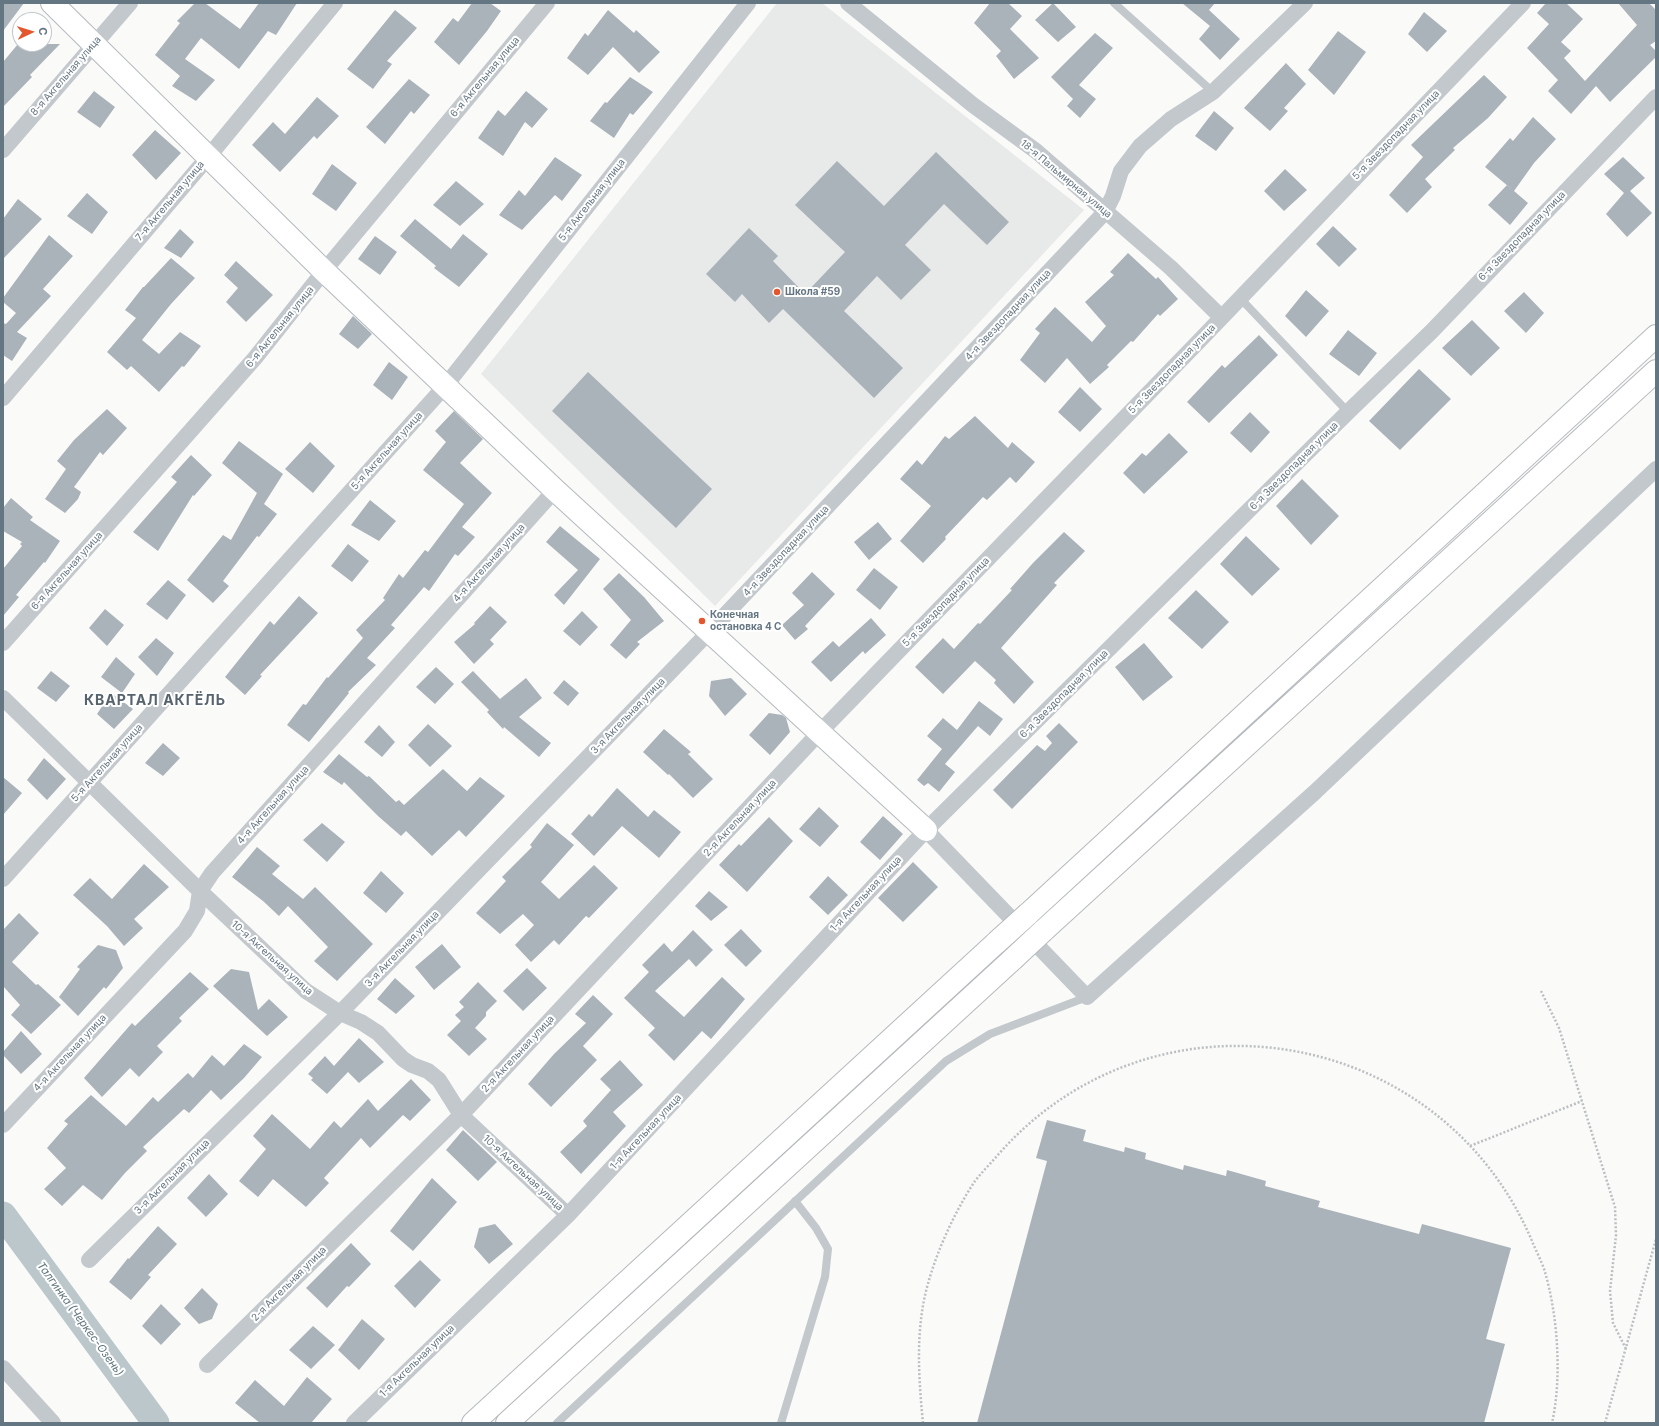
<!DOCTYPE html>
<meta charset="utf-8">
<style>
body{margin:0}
#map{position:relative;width:1659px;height:1426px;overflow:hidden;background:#fafaf8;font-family:Inter,sans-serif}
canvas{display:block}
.frame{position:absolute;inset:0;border:4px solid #657683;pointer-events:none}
.north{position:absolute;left:12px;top:12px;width:40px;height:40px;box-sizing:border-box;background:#fff;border:1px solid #c1c8cd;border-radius:50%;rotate:86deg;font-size:11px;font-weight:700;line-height:16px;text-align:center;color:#657683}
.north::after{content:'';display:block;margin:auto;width:14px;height:18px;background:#e4572e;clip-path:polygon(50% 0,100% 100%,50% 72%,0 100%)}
</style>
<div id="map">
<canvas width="1659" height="1426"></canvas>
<div class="frame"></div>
<div class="north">С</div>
</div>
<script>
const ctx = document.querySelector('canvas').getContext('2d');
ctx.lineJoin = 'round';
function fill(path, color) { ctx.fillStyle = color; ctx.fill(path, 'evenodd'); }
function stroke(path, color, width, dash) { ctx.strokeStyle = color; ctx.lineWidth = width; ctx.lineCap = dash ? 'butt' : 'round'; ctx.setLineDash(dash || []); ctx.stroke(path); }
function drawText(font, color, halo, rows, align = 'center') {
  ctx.font = font + ' Inter,sans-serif'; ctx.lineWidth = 4; ctx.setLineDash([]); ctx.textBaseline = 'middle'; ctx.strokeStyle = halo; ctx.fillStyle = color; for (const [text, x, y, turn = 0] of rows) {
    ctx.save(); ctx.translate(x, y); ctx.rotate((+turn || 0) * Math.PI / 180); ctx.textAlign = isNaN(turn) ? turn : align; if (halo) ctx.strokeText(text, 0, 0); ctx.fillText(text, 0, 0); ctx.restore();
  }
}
fill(new Path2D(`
 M777,3H822L1084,210L715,606L481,374Z`), '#e8e9e9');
stroke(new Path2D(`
 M3,1215L156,1423`), '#bbc7cb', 27);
fill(new Path2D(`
 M3,3H24L3,31Z
 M195,3H205L240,29L259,3H297L276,35L268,31L239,69L201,38L185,59L215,80L196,101L172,86L180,76L155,55L180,23L177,21Z
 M472,3H490L501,11L487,31L459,65L434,42L453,18L458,22Z
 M990,3H1008L1022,16L1010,29L1039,58L1014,79L996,56L1001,51L974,23Z
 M1053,3L1076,27L1058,42L1035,20Z
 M1182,3H1215L1209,10L1240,39L1220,60L1199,39L1210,26Z
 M1546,3H1566L1583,19L1561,42L1571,51L1564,58L1585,81L1637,25L1618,3H1649L1656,10V41L1650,45L1656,51V57L1610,102L1596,86L1571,114L1548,91L1558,80L1527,48L1549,24L1537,13Z
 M395,10L417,28L387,61L392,64L373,89L347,69Z
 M608,10L634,33L636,30L660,52L639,73L613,47L588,75L567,58L585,33L588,36Z
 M1424,12L1447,31L1427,52L1408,34Z
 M1338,31L1366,52L1334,95L1308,70Z
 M1095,33L1113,48L1079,85L1096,99L1080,118L1067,106L1073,99L1051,77Z
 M18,44H60L30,75L32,77L3,107V62Z
 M1286,63L1306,84L1284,108L1288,111L1270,131L1244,108Z
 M1484,75L1507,97L1488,118L1453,148L1455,150L1425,179L1432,187L1407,213L1389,195L1423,157L1411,145Z
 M630,77L653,92L633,115L630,113L614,138L590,121L605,102L607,103Z
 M409,79L430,95L414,114L411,111L385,144L366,127Z
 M94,91L115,107L100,128L77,112Z
 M526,91L548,109L532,128L525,122L503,156L478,138L498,110L505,116Z
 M317,97L339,116L317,139L314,136L280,172L252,145L273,122L285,134Z
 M1214,111L1234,128L1216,151L1195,136Z
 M1533,117L1556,139L1534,163L1514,191L1485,167L1510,138L1513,141Z
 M155,130L181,153L156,180L132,155Z
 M936,152L1009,222L987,245L944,204L905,245L931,270L901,300L877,276L844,311L903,368L874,398L783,309L769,323L742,294L735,302L706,274L749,228L778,256L773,261L805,294L845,252L795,205L837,161L884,206Z
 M555,157L582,175L562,201L555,195L522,230L499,215L519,190L525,196Z
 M1623,157L1645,178L1630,191L1652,213L1627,237L1606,214L1624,193L1604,174Z
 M332,164L357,183L336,211L312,194Z
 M1285,169L1307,190L1284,211L1264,191Z
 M456,181L484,204L460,226L433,205Z
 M1507,185L1528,203L1510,225L1488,205Z
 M87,193L108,212L92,234L67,216Z
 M18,199L42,219L3,259V219Z
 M415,219L451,249L463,234L488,254L459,287L434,268L436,266L400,236Z
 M1333,226L1357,249L1339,267L1316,244Z
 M180,229L194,242L181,258L164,248Z
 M49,235L73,256L43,289L51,296L17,332L27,338L12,361L3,355V323L6,324L16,313L3,302V298Z
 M375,236L397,252L380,275L358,259Z
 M1128,253L1156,279L1158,277L1178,299L1160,316L1158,314L1133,342L1131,341L1107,365L1109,367L1090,384L1067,358L1045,383L1020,360L1040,333L1035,329L1055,307L1092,342L1106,326L1085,302L1114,275L1110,272Z
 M171,258L195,278L171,304L142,340L159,354L180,332L201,346L184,367L182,366L159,392L131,366L127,370L107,352L136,318L125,310L143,287H144Z
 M236,261L273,295L246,322L226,302L238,288L224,275Z
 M1306,290L1329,311L1306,337L1285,316Z
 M1524,292L1544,313L1526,333L1504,311Z
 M353,316L372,334L358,349L339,334Z
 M1472,320L1500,348L1471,376L1442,348Z
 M1348,330L1377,353L1359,376L1329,354Z
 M1259,335L1278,355L1209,423L1187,402L1222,365L1225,368Z
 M389,362L408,377L392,400L373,385Z
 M1419,369L1451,399L1400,450L1369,421Z
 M588,372L712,489L676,528L552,411Z
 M1080,387L1102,409L1080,432L1058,412Z
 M107,409L127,428L103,455L100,452L74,487L81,492L78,499L65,513L45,499L66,469L57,461L74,440Z
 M454,411L483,439L460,463L492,493L462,527L475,537L458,556L455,554L429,591L424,587L391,625L395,628L367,658L376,665L348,692L349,693L309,742L287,725L303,704L306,705L327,677L328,678L363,638L356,630L385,600L383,598L399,574L403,578L425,550L428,552L464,504L423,470L446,442L435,431Z
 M1250,412L1270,432L1251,453L1230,433Z
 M975,416L1008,448L1012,442L1035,462L1016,483L1010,477L987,500L983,497L945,537L946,539L923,563L900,541L931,506L900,479L917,460L922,465L945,436L949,439Z
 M1169,433L1188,452L1144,494L1123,473L1142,453L1146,456Z
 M239,441L283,474L264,504L277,514L259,537L257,536L223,581L229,586L213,603L187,580L223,535L231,540L257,493L222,463Z
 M310,442L335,466L313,493L285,469Z
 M191,455L212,475L194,496L193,495L158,551L133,532L177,482L171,477Z
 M1302,479L1339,516L1311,545L1276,506Z
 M11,498L33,517L30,520L60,541L45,563L44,562L16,595L19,597L3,616V569L22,546L20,544L22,542L3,531V508Z
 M370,500L396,521L379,541L351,525Z
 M878,522L892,539L869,560L854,542Z
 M560,526L600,559L564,605L554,595L578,570L546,542Z
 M1064,532L1085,551L1054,583L1057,585L1001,648L1034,682L1014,704L994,683L996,680L975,661L943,694L915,667L943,638L954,649L978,623L980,624L1012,590L1010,589L1033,563Z
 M1246,536L1280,569L1252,596L1220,564Z
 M348,544L369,561L352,582L331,566Z
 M874,568L898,587L880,610L856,590Z
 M812,572L835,594L805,626L808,629L795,640L782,625L804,605L792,593Z
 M619,573L644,597L664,621L637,642L640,644L626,659L610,645L631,620L603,589Z
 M168,580L186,595L167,620L146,604Z
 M1196,590L1229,622L1202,649L1168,618Z
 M299,596L318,613L260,675L262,676L245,695L225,677L270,621L274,625Z
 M490,606L507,622L490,640L494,644L474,664L454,642L475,624L474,623Z
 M105,609L124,625L107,646L89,628Z
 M582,611L598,627L580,646L563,631Z
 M871,618L886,635L865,654L863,651L831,682L811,662L833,641L839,647Z
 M156,638L174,653L157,676L138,657Z
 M1144,643L1173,677L1143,701L1115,667Z
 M116,657L135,674L122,693L101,677Z
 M436,667L454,684L435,704L416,687Z
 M51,671L70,686L56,702L37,688Z
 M473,671L500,699L526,678L542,698L519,717L551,743L539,757L504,727L503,729L487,712L489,710L461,682Z
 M731,678L747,694L725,716L709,696L711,681Z
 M564,680L579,693L568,706L553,693Z
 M111,693L133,709L114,729L97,714Z
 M979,701L1003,719L990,736L978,726L945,764L955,772L939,792L928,783L924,786L917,780L942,749L927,736L943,718L957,730Z
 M769,713L782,715L786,718L790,732L770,755L749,735Z
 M1059,723L1078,742L1012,809L993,790L1037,745L1045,751L1052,743L1046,736Z
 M428,724L452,746L430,767L408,745Z
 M379,725L395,742L382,757L364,742Z
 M664,729L691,752L688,754L713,779L693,798L669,774L668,775L643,752Z
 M163,743L180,758L163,776L145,763Z
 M339,754L367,777L369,776L396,802L399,800L404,805L443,769L467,791L480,777L505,796L466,837L459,830L432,856L406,831L401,836L378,816L344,782L342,785L323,772Z
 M44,758L66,779L47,800L27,780Z
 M3,777L22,793L3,815Z
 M617,788L648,817L654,810L681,832L659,858L622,826L594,856L571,834L589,814L592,817Z
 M819,807L839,826L820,847L799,829Z
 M883,816L903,834L880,860L860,842Z
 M769,817L793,841L747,892L719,865L739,844L741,846Z
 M322,823L345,842L327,862L303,840Z
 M547,823L574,845L541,882L559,899L594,865L618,888L589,918L586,916L559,945L554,940L531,962L515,945L534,925L523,914L500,934L476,913L506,881L502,877L532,847L530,845Z
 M257,847L280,866L272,874L303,899L315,887L373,944L337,981L314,961L328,947L288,906L279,916L263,901L232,877Z
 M913,862L938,887L903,922L878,898Z
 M144,864L169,887L134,919L143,928L124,946L107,926L73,895L90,878L112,899Z
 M381,871L404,893L386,913L363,893Z
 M828,876L848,895L828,915L809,897Z
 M709,891L728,907L711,921L695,906Z
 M19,913L39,933L12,962L36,985L38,984L61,1005L31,1034L11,1015L20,1005L3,986V930Z
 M741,929L762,951L746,967L724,945Z
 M693,930L713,950L696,967L689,959L655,991L684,1017L722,977L745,999L711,1039L702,1031L674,1061L648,1035L655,1028L624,998L649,972L642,965L664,943L672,952Z
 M442,944L461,967L434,990L415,967Z
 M98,945L116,950L123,968L106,989L104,987L78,1016L59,997L80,969L77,967Z
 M527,968L547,988L523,1011L503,991Z
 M231,969L249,972L258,1010L269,999L288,1017L267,1036L213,986Z
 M190,972L209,989L179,1018L182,1021L157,1046L163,1052L139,1077L130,1068L102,1097L84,1078L132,1023L135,1026Z
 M395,978L415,996L396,1014L377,999Z
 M478,982L497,1001L486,1012V1016L475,1028L487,1039L469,1056L447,1035L461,1021L455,1015L464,1007L459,1002Z
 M593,995L613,1014L583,1046L597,1060L551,1107L528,1084L554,1054L586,1023L575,1014Z
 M21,1031L42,1054L21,1074L3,1055V1052Z
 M359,1038L384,1062L359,1083L348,1072L327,1094L311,1080L313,1078L308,1074L325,1056L334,1066Z
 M244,1044L262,1057L244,1078L221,1100L211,1090L189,1113L184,1109L143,1147L147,1151L125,1173L102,1200L83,1185L62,1206L44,1189L66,1168L47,1148L68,1124L64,1121L91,1095L126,1126L153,1097L158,1102L188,1073L193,1078L212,1055L224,1066Z
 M620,1060L643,1085L613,1112L626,1126L581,1174L560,1152L587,1126L583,1121L611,1090L600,1079Z
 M411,1079L431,1100L410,1121L403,1115L370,1148L361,1138L324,1178L329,1183L306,1207L273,1179L258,1197L239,1181L266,1149L253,1136L272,1114L310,1149L334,1121L341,1128L368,1099L378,1111Z
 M1047,1120L1086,1130L1083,1141L1124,1152L1125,1147L1146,1153L1145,1159L1183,1170L1184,1165L1226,1176L1227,1170L1266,1181L1265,1186L1320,1201L1318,1207L1419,1234L1422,1224L1511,1248L1486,1339L1505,1344L1484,1423H977L1047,1161L1036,1158Z
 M463,1130L497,1162L478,1181L446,1150Z
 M209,1174L228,1194L206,1217L187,1198Z
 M432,1178L457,1202L413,1251L390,1231Z
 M495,1224L513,1244L489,1264L474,1247L479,1228Z
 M158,1226L177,1244L148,1275L151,1277L131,1300L109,1282L128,1258L129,1259Z
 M351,1243L371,1264L349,1287L347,1286L327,1308L306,1288Z
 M420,1260L441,1280L415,1308L394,1286Z
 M202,1288L218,1304L212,1319L199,1324L184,1308Z
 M161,1304L181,1324L161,1345L142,1326Z
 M362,1319L385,1339L359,1370L338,1350Z
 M313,1326L335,1345L311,1369L289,1350Z
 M307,1377L332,1399L311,1423H260L235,1403L255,1380L284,1406Z`), '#aab3b9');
const secondary = new Path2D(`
 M52,3L324,271L555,490L926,830`);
const primary = new Path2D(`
 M1028,914L1656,336
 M1043,931L1656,371
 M473,1423L997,942
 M507,1423L1013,959`);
stroke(secondary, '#b3babf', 24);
stroke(primary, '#b5babe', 24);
stroke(new Path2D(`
 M1541,991L1559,1028L1615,1207L1616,1235L1610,1291L1613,1323L1626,1349
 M1470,1146L1582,1101
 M923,1423C919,1382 916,1341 924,1300C932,1261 953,1214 975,1181C982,1172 990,1164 997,1156C1152,977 1440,1024 1532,1241C1536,1251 1542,1262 1545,1272C1558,1317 1562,1378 1552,1423
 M1605,1423L1656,1239`), '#bbbfc2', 2.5, [2, 2]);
stroke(new Path2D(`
 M1114,3L1213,92
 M1240,298L1348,412
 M557,1423L946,1061L990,1034L1087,997
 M781,1423L825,1277L828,1249L816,1228L795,1201`), '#c3c8cc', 8);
stroke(new Path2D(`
 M848,3L973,105L1036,151L1171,268L1221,317
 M3,150L130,3
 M3,398L209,156L335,3
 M3,643L255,358L324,271L547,3
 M3,698L200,891L306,991L340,1013L361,1022L378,1033L403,1059L412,1065L428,1071L439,1080L461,1115L568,1215
 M926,830L1087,997L1315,792L1656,469
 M3,879L446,385L748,3
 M3,1125L185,931L197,911L200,891L212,873L555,490
 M89,1260L340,1013L709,632L1105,212L1113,196L1121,171L1140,146L1171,119L1213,92L1305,3
 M207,1365L461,1115L819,733L1202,338L1523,3
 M3,1368L53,1423
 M354,1423L568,1215L926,830L1348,412L1432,331L1656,97`), '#c3c8cc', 16);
stroke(secondary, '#fff', 22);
stroke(primary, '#fff', 22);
const primaryBridge = new Path2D(`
 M997,942L1028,914
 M1013,959L1043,931`);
stroke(primaryBridge, '#b5babe', 24, []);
stroke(primaryBridge, '#fff', 22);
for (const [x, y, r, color] of [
 [777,292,4,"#e4572e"],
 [702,621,4,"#e4572e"]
]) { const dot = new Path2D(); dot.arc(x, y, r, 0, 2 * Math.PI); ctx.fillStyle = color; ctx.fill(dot); stroke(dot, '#fff', 1.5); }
drawText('10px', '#657683', '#fff', [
 ["8-я Акгельная улица",66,76,-49],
 ["6-я Акгельная улица",485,77,-50],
 ["5-я Звездопадная улица",1396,135,-46],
 ["18-я Пальмирная улица",1066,179,40],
 ["5-я Акгельная улица",592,200,-52],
 ["7-я Акгельная улица",170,201,-50],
 ["6-я Звездопадная улица",1522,236,-46],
 ["4-я Звездопадная улица",1008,315,-47],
 ["6-я Акгельная улица",280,327,-51],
 ["5-я Звездопадная улица",1172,369,-46],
 ["5-я Акгельная улица",387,451,-48],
 ["6-я Звездопадная улица",1294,466,-45],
 ["4-я Звездопадная улица",786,551,-47],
 ["4-я Акгельная улица",489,563,-48],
 ["6-я Акгельная улица",67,571,-48],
 ["5-я Звездопадная улица",946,602,-46],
 ["6-я Звездопадная улица",1064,694,-45],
 ["3-я Акгельная улица",628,716,-46],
 ["5-я Акгельная улица",107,763,-48],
 ["4-я Акгельная улица",273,805,-48],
 ["2-я Акгельная улица",740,818,-47],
 ["1-я Акгельная улица",866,894,-47],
 ["3-я Акгельная улица",402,949,-46],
 ["10-я Акгельная улица",272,958,42],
 ["4-я Акгельная улица",70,1053,-47],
 ["2-я Акгельная улица",518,1054,-47],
 ["1-я Акгельная улица",646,1132,-47],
 ["10-я Акгельная улица",523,1173,43],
 ["3-я Акгельная улица",172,1177,-45],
 ["2-я Акгельная улица",289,1284,-45],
 ["1-я Акгельная улица",417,1361,-44]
]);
drawText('bold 10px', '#657683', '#fff', [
 ["Школа #59",785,292],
 ["Конечная",710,615],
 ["остановка 4 С",710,627]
], 'left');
drawText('italic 11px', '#60757c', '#fff', [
 ["Талгинка (Черкес-Озень)",80,1319,54]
]);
ctx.letterSpacing = '1px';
drawText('bold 14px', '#57646e', '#fff', [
 ["КВАРТАЛ АКГЁЛЬ",155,701]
]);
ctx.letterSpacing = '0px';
</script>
